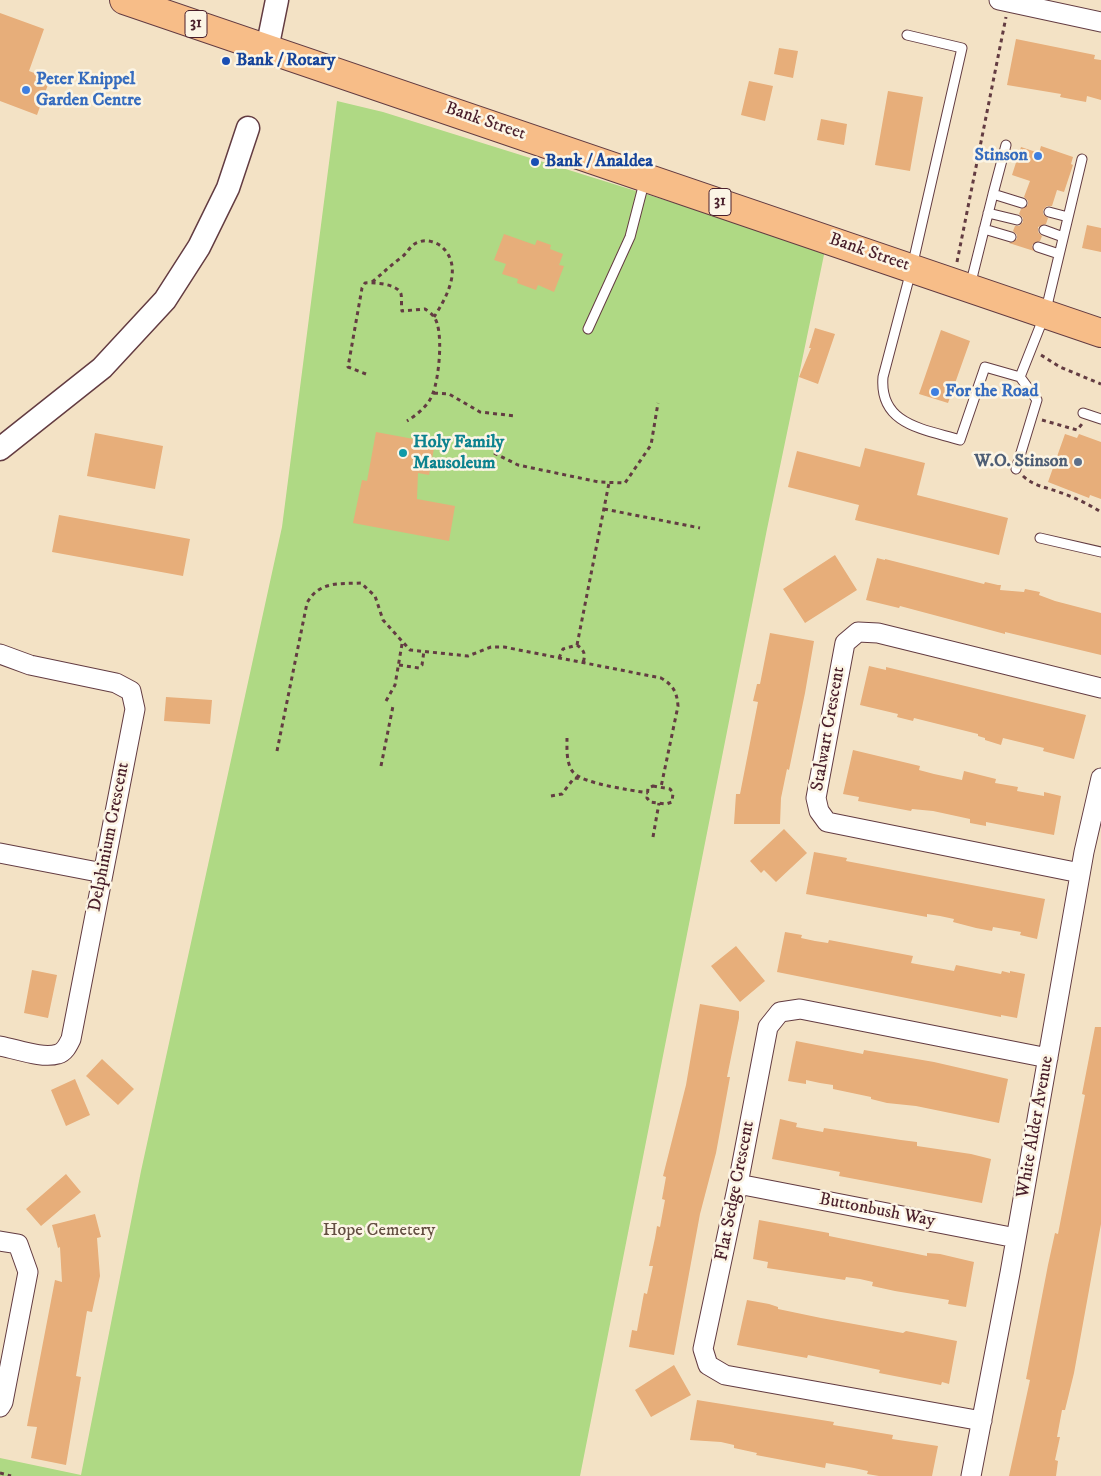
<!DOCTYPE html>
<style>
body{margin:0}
canvas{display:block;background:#f3e2c5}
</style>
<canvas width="1101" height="1476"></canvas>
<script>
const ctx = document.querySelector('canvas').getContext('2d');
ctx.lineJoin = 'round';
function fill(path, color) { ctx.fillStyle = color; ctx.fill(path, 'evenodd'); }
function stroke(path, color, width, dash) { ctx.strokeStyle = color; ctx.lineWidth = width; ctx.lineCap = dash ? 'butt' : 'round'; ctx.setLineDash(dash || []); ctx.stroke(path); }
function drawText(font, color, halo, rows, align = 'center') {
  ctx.font = font + ' "IM FELL DW Pica",serif'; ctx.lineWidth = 5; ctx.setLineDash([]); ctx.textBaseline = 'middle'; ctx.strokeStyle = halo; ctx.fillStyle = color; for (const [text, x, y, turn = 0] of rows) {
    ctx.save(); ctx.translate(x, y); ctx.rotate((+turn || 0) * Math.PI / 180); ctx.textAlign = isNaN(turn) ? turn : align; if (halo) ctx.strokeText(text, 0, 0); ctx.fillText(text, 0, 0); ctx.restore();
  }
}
fill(new Path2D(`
 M337,101L383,112L825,250L767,529L580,1476H0V1458L81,1475L141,1171L282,527Z`), '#afd984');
fill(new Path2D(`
 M0,13L44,29L29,71L50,79L37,115L0,101Z
 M1016,39L1095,55L1094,59L1101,60V100L1087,96L1086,102L1060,97L1061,94L1007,85Z
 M779,48L798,51L793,78L774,74Z
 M749,81L773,86L765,121L741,115Z
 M888,91L923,97L910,171L875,165Z
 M821,119L847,124L844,145L817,140Z
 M1041,146L1073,157L1071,164L1073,165L1064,192L1057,190L1052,206H1047L1043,210V214L1048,218L1046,224L1038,227V232L1042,236L1040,241L1032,245L1034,251L1009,243L1017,239V235L1013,231L1015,226H1019L1023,222V218L1019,214L1021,209L1028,205V201L1024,197L1030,181L1012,175L1021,147L1039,153Z
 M1087,225L1101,228V252L1082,248Z
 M504,234L535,245L537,240L551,245L550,249L563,254L559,265L564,266L554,292L538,285L536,290L517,283L518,279L502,274L506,264L494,260Z
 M815,328L835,334L818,384L799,377L811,348H809Z
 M941,330L970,341L948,403L919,394Z
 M376,432L435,443L429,475L418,473L417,499L455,506L449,541L353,523L362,480L367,481Z
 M95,433L163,446L155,489L87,476Z
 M1065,434L1077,438L1079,434L1101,442V499L1090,495L1089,498L1048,482Z
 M865,448L925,463L917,495L1008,518L999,555L855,520L859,505L788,487L797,451L860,467Z
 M59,515L190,539L183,576L52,552Z
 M835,555L857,590L805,623L783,589Z
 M877,558L885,560V559L984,584L985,582L998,585H1001L1000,590L1024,592L1025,589L1040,592L1039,595L1055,601L1101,613V655L1005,632V634L900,606L899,608L866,600Z
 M770,633L814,641L805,693L789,770L787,769L781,798L780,824H734L736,794H740L758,702L753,701L757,684H760Z
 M869,666L886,670V667L1086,715L1074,759L1043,751L1044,748L1003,738L1001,745L985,740V738L978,736V734L914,718L913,721L897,717L898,714L860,705Z
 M166,697L212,700L210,724L164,721Z
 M853,750L920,766L919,770L934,774L962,780L964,771L996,779L995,783L1018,787L1017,791L1044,796V792L1061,796L1054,835L986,822V826L970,823V819L933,811L912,809L911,811L858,801L859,797L843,794Z
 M784,829L807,853L776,882L764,870L761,873L750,861Z
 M814,852L847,858L846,861L1045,899L1037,939L1020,935L1021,932L993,927L992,931L976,928L953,922L954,919L940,916L927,914V917L806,894Z
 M785,932L802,935L801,938L815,941L828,943L829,940L913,956L911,963L954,971L956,965L1001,974L1002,971L1010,973V971L1025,974L1017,1018L1001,1015V1017L777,972Z
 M736,946L765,981L740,1002L711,966Z
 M32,970L57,975L48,1018L24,1013Z
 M700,1004L739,1011V1018L727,1077H730L716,1153L700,1214L674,1355L629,1347L632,1330L637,1331L644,1293L647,1294L653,1266H649L655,1238L657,1226L660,1227L665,1200L662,1199L666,1177L663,1176L686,1085Z
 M1095,1027H1101V1224L1074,1373L1065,1410H1062L1057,1437H1060L1055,1460L1058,1461L1056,1476H1009L1030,1380L1026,1379L1048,1265L1055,1233L1058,1234L1085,1095L1082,1094Z
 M796,1041L863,1054L864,1050L934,1062L1008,1079L999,1123L916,1106L887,1103L871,1099V1097L833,1089V1085L820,1083L806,1080V1084L788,1081Z
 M102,1059L134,1089L118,1105L86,1076Z
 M75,1079L90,1115L66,1126L51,1090Z
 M780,1119L797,1123L796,1127L823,1132L824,1128L901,1140L917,1142V1146L971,1154L991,1159L982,1203L839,1176L840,1172L772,1159Z
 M66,1174L81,1192L41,1226L26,1209Z
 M95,1214L101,1237L97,1238L100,1276L92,1312L87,1311L76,1376L81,1377L66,1465L31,1458L37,1427L27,1426L55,1280L62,1282L60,1247L58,1248L52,1225Z
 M759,1220L829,1233V1236L927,1256V1253L940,1254L974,1262L966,1307L948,1304L949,1300L895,1291L872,1286L873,1282L860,1279L846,1277L845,1280L767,1268L768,1262L753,1259Z
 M747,1300L769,1304L778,1307V1309L821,1318L903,1333L906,1331L957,1341L949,1384L942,1382L941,1385L879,1373L880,1370L808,1355L807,1358L737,1345Z
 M674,1365L691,1395L651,1417L635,1390Z
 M697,1400L834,1422L833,1425L893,1435L892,1439L938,1446L932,1476H879L867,1474L868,1471L854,1468L826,1463L825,1468L756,1455L757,1453L734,1448V1445L721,1442L690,1440Z`), '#e7ae7a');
const service = new Path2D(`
 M907,35L962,48L912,267L883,377C879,425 924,429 960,440L985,367L1020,377
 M1006,145L993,194L1022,203
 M1049,212L1068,217
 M988,213L1017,220
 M984,229L1011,237
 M1044,230L1063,237
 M1038,247L1059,254
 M970,286L993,194
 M588,329L630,237L645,179
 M1083,413L1101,419
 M1016,469L1037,400L1020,377L1045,314L1082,159
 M1040,538L1101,552`);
const minor = new Path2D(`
 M999,0L1101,22
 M0,654L30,665L116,683L131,691L135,709L71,1039C68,1045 65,1052 58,1054C42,1059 17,1049 0,1046
 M0,853L103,873
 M1080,873L827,822L819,811L816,798L845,643L858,632L878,633L1101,688
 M738,1184L1016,1238
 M0,1241L18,1244L28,1272L3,1402L0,1407
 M982,1421L725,1375L708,1365L703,1349L738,1184L768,1027L780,1012L800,1009L1048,1058
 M971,1476L1010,1273L1084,852L1101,778`);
const tertiary = new Path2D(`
 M267,49L277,0
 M0,449L102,368L165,300L199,247L228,188L248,128`);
const primary = new Path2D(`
 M124,0L1101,333`);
stroke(service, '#633c42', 11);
stroke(minor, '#633c42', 21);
stroke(tertiary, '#633c42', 25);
stroke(primary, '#633c42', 30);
stroke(new Path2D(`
 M957,262L1006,17
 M372,282C383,273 391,265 402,257C408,252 411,244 419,242C426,239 435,242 441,246C464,266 447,297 434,317
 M1041,355L1060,367L1101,384
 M366,374L348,367L362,288L365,283C374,282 398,284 401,294C402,298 401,306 402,311L425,309C428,311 432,314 434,317C444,330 439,378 433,393C429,405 418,414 407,421
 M434,393L449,394L480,412L516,416
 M1042,420L1077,430L1082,424
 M494,453L518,465L599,482L625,483L651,445L658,403
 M1023,476C1034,486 1045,487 1059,492C1074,497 1088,504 1101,512
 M604,509L700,528
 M577,645L609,483
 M559,658L563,649L577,645C584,650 586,654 583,663
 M399,665L419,668L422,665L424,651
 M386,701L395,685L402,644
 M567,738C567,749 566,763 573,772C583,784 631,790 648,793
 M277,751L307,603C319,581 339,584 361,583L375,596L383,620L410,650L468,656L491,647H504L661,678C673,685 677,692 678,706L661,787
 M381,766L393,706
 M653,786L670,789L673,793L672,802L666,804L650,802L647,798L648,788Z
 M551,796L562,794L574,778L582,779
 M653,837L659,803
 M0,1473L11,1476`), '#633c42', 3, [4, 4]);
stroke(service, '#fff', 9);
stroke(minor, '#fff', 19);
stroke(tertiary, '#fff', 22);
stroke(primary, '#f7bd88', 28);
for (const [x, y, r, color] of [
 [226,61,5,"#1a4fb4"],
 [26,90,5,"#3f7fe0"],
 [1038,156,5,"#3f7fe0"],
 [535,162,5,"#1a4fb4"],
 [935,392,5,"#3f7fe0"],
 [403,453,5,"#0f9aa8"],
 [1078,462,5,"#5c6f8a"]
]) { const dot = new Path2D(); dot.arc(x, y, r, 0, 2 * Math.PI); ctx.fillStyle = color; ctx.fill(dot); stroke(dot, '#fcf5e5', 2); }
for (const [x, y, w] of [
 [196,24,22],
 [720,202,22]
]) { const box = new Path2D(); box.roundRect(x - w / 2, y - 13.5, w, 27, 4); ctx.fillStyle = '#fcf5e5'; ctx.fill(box); stroke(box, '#4a1f2b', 1); }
drawText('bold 16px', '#4a1f2b', null, [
 ["31",196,24],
 ["31",720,202]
]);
drawText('bold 18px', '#164399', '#fcf5e5', [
 ["Bank / Rotary",236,61],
 ["Bank / Analdea",545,162]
], 'left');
drawText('bold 18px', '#366cbe', '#fcf5e5', [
 ["Peter Knippel",36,80],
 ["Garden Centre",36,101],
 ["Stinson",1028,156,"right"],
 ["For the Road",945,392]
], 'left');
drawText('18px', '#4a1f2b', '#fcf5e5', [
 ["Bank Street",485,122,19],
 ["Bank Street",869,253,19],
 ["Stalwart Crescent",829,729,-80],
 ["Delphinium Crescent",110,837,-79],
 ["White Alder Avenue",1036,1127,-80],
 ["Flat Sedge Crescent",736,1191,-79],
 ["Buttonbush Way",877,1211,11]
]);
drawText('bold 18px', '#0d838f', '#fcf5e5', [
 ["Holy Family",413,443],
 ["Mausoleum",413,464]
], 'left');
drawText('bold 18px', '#4e5e75', '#fcf5e5', [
 ["W.O. Stinson",1068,462]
], 'right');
drawText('18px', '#634e41', '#fcf5e5', [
 ["Hope Cemetery",379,1231]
]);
</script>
